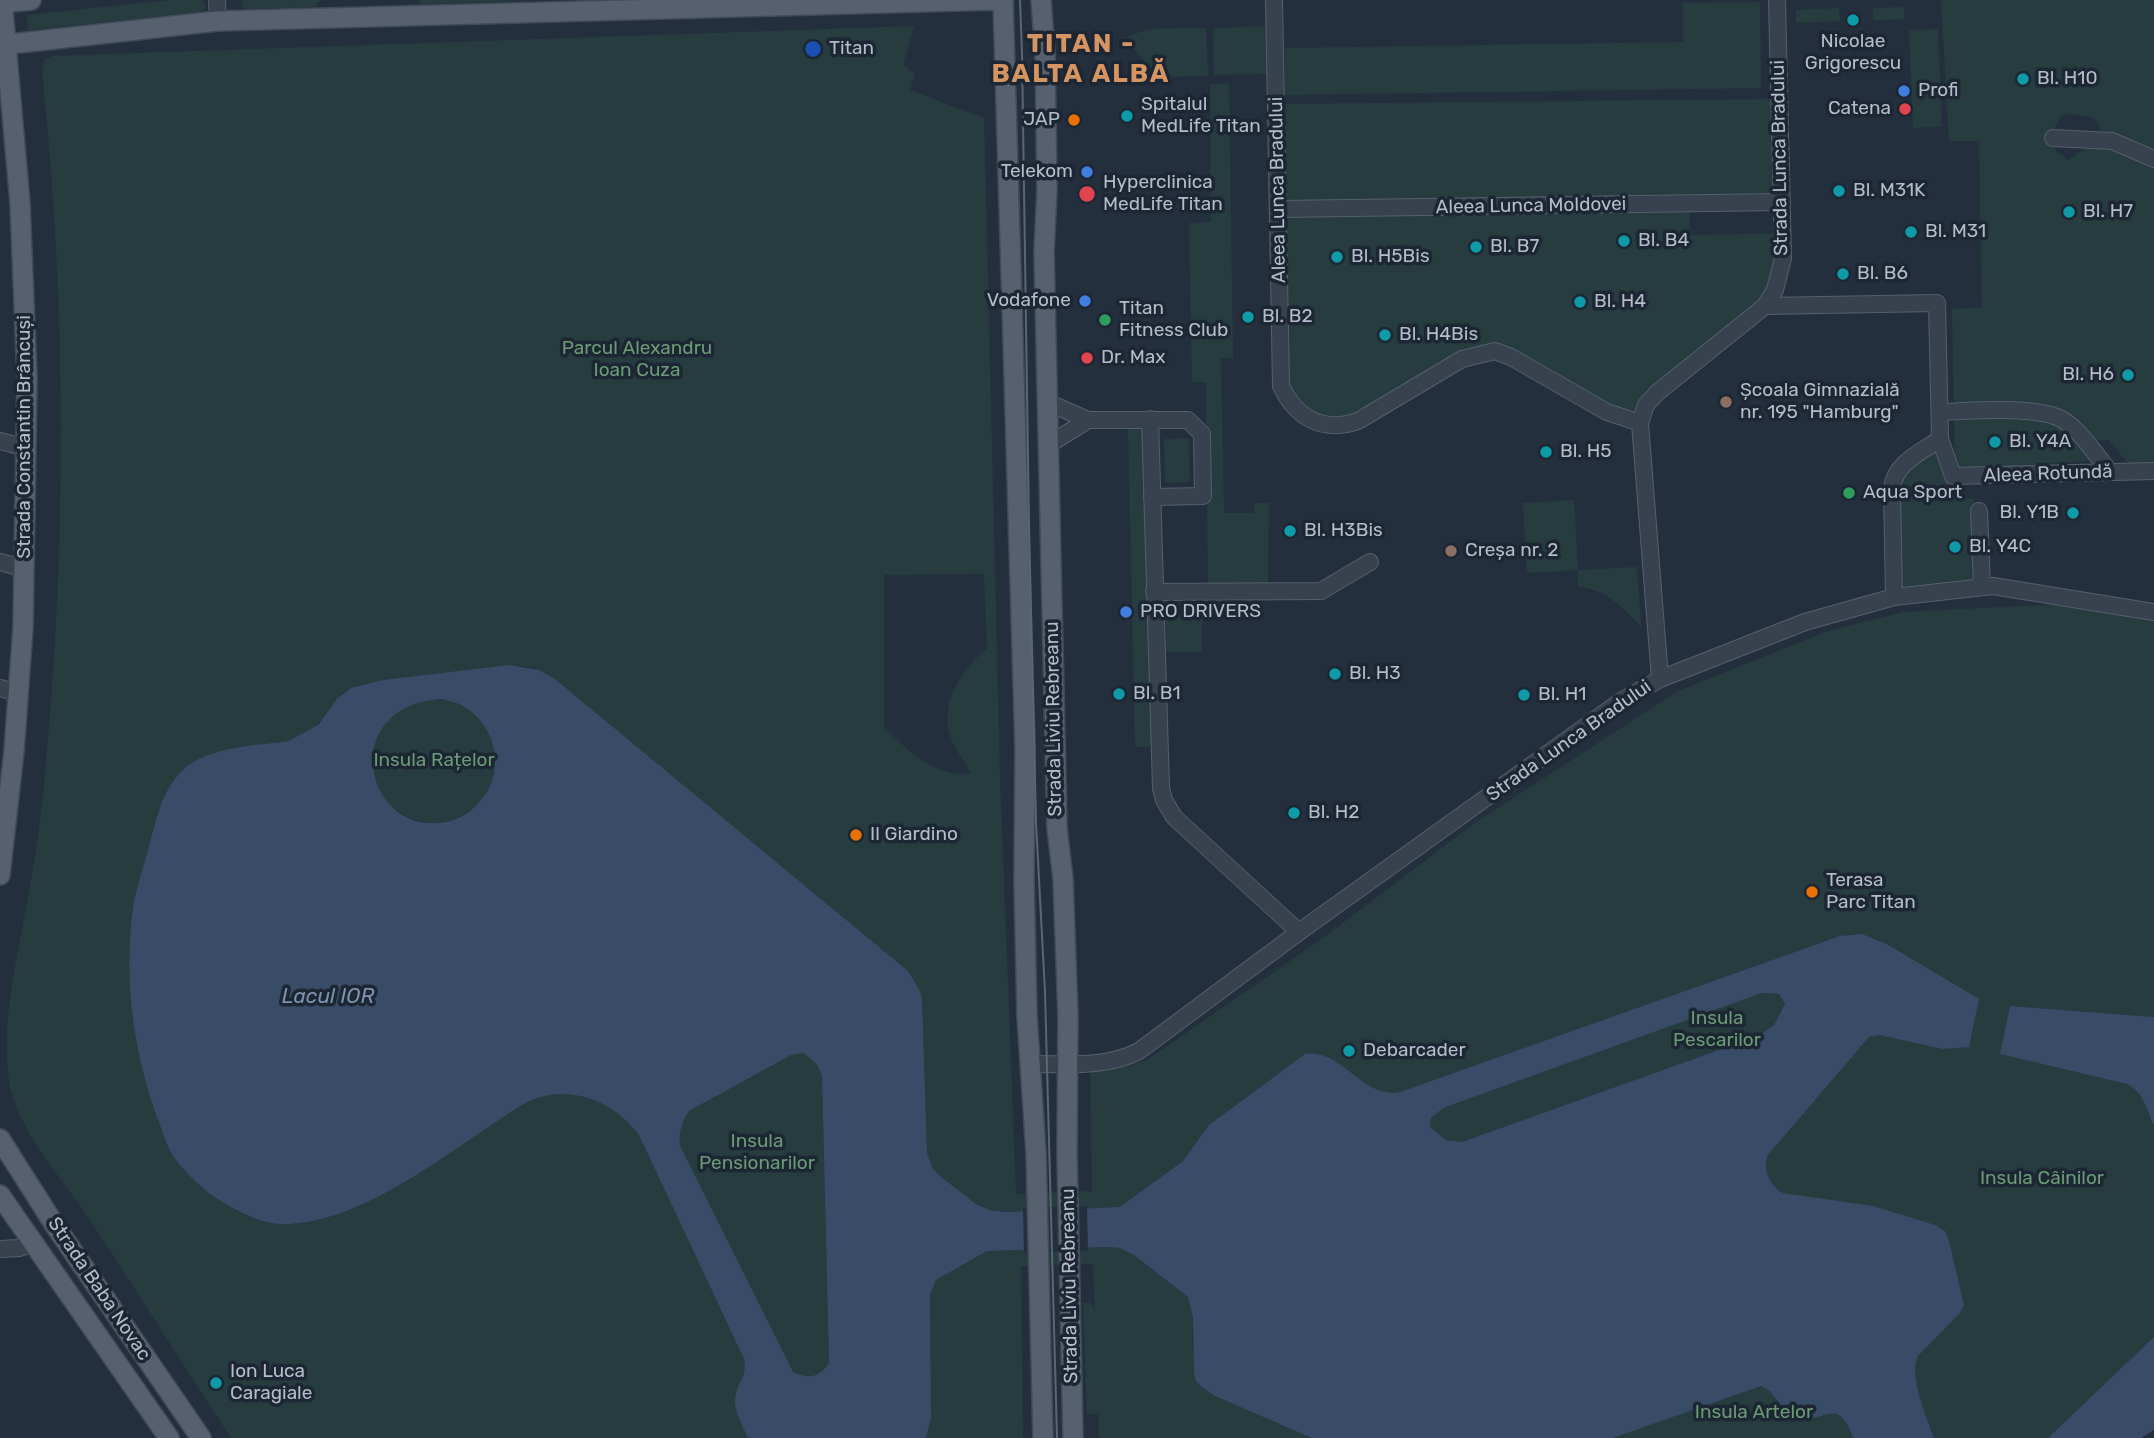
<!DOCTYPE html>
<meta charset="utf-8">
<style>
body{margin:0}
canvas{display:block;background:#242f3e}
</style>
<canvas width="2154" height="1438"></canvas>
<script>
const ctx = document.querySelector('canvas').getContext('2d');
ctx.lineJoin = 'round';
function fill(path, color) { ctx.fillStyle = color; ctx.fill(path, 'evenodd'); }
function stroke(path, color, width, dash) { ctx.strokeStyle = color; ctx.lineWidth = width; ctx.lineCap = dash ? 'butt' : 'round'; ctx.setLineDash(dash || []); ctx.stroke(path); }
function drawText(font, color, halo, rows, align = 'center') {
  ctx.font = font + ' Rubik,sans-serif'; ctx.lineWidth = 7; ctx.setLineDash([]); ctx.textBaseline = 'middle'; ctx.strokeStyle = halo; ctx.fillStyle = color; for (const [text, x, y, turn = 0] of rows) {
    ctx.save(); ctx.translate(x, y); ctx.rotate((+turn || 0) * Math.PI / 180); ctx.textAlign = isNaN(turn) ? turn : align; if (halo) ctx.strokeText(text, 0, 0); ctx.fillText(text, 0, 0); ctx.restore();
  }
}
fill(new Path2D(`
 M169,0H203L206,7L201,12L28,30L27,15Z
 M242,0H321L315,7L247,9L242,6Z
 M417,0H536L421,4Z
 M1941,0H2154V152L2103,134L2094,117L2070,114L2061,116C2052,128 2053,137 2056,152L2069,160L2097,139L2154,159V471L2135,472L2109,440L2085,441L2101,460L1955,470L1952,309L1982,308L1979,141H1949Z
 M1760,2L1761,88L1285,95V48L1683,42V3Z
 M1904,7L1905,19L1873,20V8Z
 M1839,8L1840,21L1796,23V10Z
 M914,26L903,65L915,74L910,90L984,118L1000,779L1016,1194L1092,1191L1090,1070L1118,1068L1147,1060L1323,938L1475,823L1678,691L1828,631L1903,612L2060,604L2154,615V1017L2010,1006L2000,1054L2127,1084C2143,1092 2147,1110 2154,1126V1337L2048,1438H1934C1927,1418 1908,1375 1918,1356L1960,1313L1964,1305L1949,1241L1941,1227L1783,1193C1770,1186 1762,1169 1768,1155L1869,1037L1880,1035L1953,1047H1969L1890,945C1871,935 1855,932 1834,938L1400,1092L1388,1093L1377,1090L1305,1054L1209,1125L1183,1161L1120,1207L1007,1212L989,1210L976,1204L940,1176L933,1169L927,1153L922,998L919,989L908,971L555,679L535,668L509,665L360,685L343,693L312,730L289,741C252,747 208,747 180,774C159,794 155,825 148,851C143,869 135,888 133,907C123,981 135,1051 160,1120C165,1132 168,1148 175,1159C189,1179 210,1195 231,1207C249,1218 269,1225 291,1224C301,1224 312,1220 322,1218C382,1201 432,1164 483,1130C502,1118 521,1101 543,1095C580,1086 618,1106 639,1135L744,1359C747,1376 742,1374 739,1387C734,1406 740,1421 748,1438H231C182,1363 135,1288 86,1214C59,1174 25,1139 11,1091C0,1035 13,976 24,920C32,876 40,830 44,785C67,549 67,307 42,71L44,60L52,56ZM984,574L987,649C964,666 943,699 948,729C951,744 963,759 971,773C936,779 907,750 884,727V575Z
 M1268,26L1269,74L1214,75L1213,28Z
 M1206,28L1208,76L1159,77L1124,38L1148,29Z
 M1938,29L1942,126L1913,128L1909,30Z
 M1229,83L1233,358H1221L1224,513H1254V503H1269L1268,591L1208,592L1206,382H1192L1189,223L1211,222L1210,84Z
 M1779,99L1782,202L1689,204L1690,235L1783,233L1775,290L1658,392L1640,423L1495,351L1335,427L1288,400L1277,104Z
 M1147,423L1156,747H1135L1128,428H1116V424Z
 M1189,438L1190,482L1165,483L1164,439Z
 M1940,439L1949,471L1951,498L1974,499L1972,588L1894,597L1893,482Z
 M1574,500L1578,570L1637,567L1641,626C1622,607 1606,589 1578,587V570L1527,573L1523,503Z
 M1166,606H1202V652H1166Z
 M372 761a62 62 0 1 1 124 0a62 62 0 1 1-124 0Z
 M1762,993L1779,994L1785,1004L1774,1025L1758,1036L1462,1142L1446,1140L1430,1127C1428,1117 1436,1113 1443,1108Z
 M804,1053L818,1066L822,1076L829,1363C819,1378 808,1379 793,1372L680,1146C679,1131 681,1124 689,1111L791,1055Z
 M1107,1247L1120,1248L1134,1255L1188,1297L1193,1318L1192,1347L1203,1388L1229,1402L1312,1438H1099L1098,1414H1087L1083,1303H1091L1095,1312L1093,1264L1021,1266L1023,1438H926L931,1418L930,1295L936,1280L987,1251Z
 M1761,1386L1770,1391L1799,1420C1830,1414 1841,1403 1853,1438H1613Z`), '#263c3f');
fill(new Path2D(`
 M509,665L539,670L555,679L908,971L919,989L922,998L927,1153L933,1169L940,1176L976,1204L989,1210L1007,1212L1120,1207L1183,1161L1209,1125L1305,1054C1342,1048 1361,1099 1400,1092L1840,936L1862,934L1885,943L1979,999L1969,1047L1943,1049L1880,1035L1869,1037L1768,1155C1762,1169 1770,1186 1783,1193L1873,1206L1935,1225L1945,1231L1949,1241L1964,1305L1960,1313L1918,1356C1908,1375 1927,1418 1934,1438H1853C1837,1393 1824,1425 1792,1419L1770,1391L1761,1386L1613,1438H1312L1215,1396L1203,1388L1196,1381L1194,1372L1193,1318L1188,1297L1134,1255L1120,1248L1107,1247L987,1251L936,1280L930,1295L931,1418L926,1438H748C742,1424 732,1409 736,1393C740,1378 747,1377 744,1359L639,1135C613,1100 568,1083 527,1102C458,1143 373,1219 290,1224C265,1226 242,1214 221,1201C203,1190 188,1176 175,1159C168,1149 164,1136 160,1125C134,1057 123,980 133,907C136,887 144,866 149,846C157,818 161,791 183,770C209,746 255,746 289,741L318,725L337,699L351,688L383,680ZM441,699C448,701 455,702 461,705C496,723 507,771 481,800C472,812 460,819 446,822C365,838 335,706 441,699ZM1762,993L1779,994L1785,1004L1774,1025L1758,1036L1462,1142L1446,1140L1430,1127L1431,1118L1443,1108ZM804,1053L818,1066L822,1076L829,1363C819,1378 808,1379 793,1372L680,1146C679,1131 681,1124 689,1111L791,1055Z
 M2010,1006L2154,1017V1126C2147,1110 2143,1092 2127,1084L2000,1054Z
 M2154,1337V1430L2141,1438H2048Z`), '#394c67');
fill(new Path2D(`
 M1087,1206L1088,1251L1024,1253L1023,1208Z`), '#242f3e');
const minor = new Path2D(`
 M217,0L218,21
 M1274,0L1281,386C1296,418 1323,433 1358,421L1462,359L1495,351L1511,357L1607,412L1640,423
 M2053,138L2112,141L2154,159
 M1279,209L1782,202
 M1765,306L1937,303L1940,439L1953,476L2154,471
 M1047,402L1088,420H1188L1202,434L1203,496L1152,497
 M1940,412C1969,411 2039,405 2063,420C2082,432 2096,455 2110,472
 M1150,419L1161,788L1164,800L1174,817L1299,932
 M0,441L27,448
 M1048,445L1088,420
 M1979,511L1982,587
 M0,562L25,569
 M1154,592L1321,591L1370,562
 M1894,597L1892,488C1895,463 1921,452 1940,439
 M1660,679L1640,423L1646,405L1658,392L1765,306L1775,290L1783,258L1777,0
 M0,688L18,693
 M1031,1064C1068,1064 1106,1068 1139,1051L1299,932L1621,701L1660,679L1805,622L1894,597L1993,586L2154,612
 M0,1249L19,1248L32,1243`);
const major = new Path2D(`
 M1003,0L1025,749L1024,881L1027,1016L1036,1153L1043,1438
 M1041,0L1045,53L1047,190L1044,252L1057,828L1063,879L1068,1016L1067,1153L1073,1438
 M0,3L31,0
 M0,45L218,21L996,0
 M0,875L14,751L23,628L27,378L20,203L2,0
 M0,1139L56,1227L201,1438
 M0,1195L169,1438`);
stroke(minor, '#565f6c', 18);
stroke(major, '#414a57', 22);
stroke(minor, '#38414e', 16);
stroke(major, '#56606e', 19);
stroke(new Path2D(`
 M1020,0L1022,53L1029,526L1036,822L1045,992L1057,1438`), '#5a6575', 2);
for (const [x, y, r, color] of [
 [1853,20,7,"#0f9aa8"],
 [813,49,9,"#1a4fb4"],
 [2023,79,7,"#0f9aa8"],
 [1904,91,7,"#3f7fe0"],
 [1905,109,7,"#e0444e"],
 [1127,116,7,"#0f9aa8"],
 [1074,120,7,"#e8710a"],
 [1087,172,7,"#3f7fe0"],
 [1839,191,7,"#0f9aa8"],
 [1087,194,9,"#e0444e"],
 [2069,212,7,"#0f9aa8"],
 [1911,232,7,"#0f9aa8"],
 [1624,241,7,"#0f9aa8"],
 [1476,247,7,"#0f9aa8"],
 [1337,257,7,"#0f9aa8"],
 [1843,274,7,"#0f9aa8"],
 [1085,301,7,"#3f7fe0"],
 [1580,302,7,"#0f9aa8"],
 [1248,317,7,"#0f9aa8"],
 [1105,320,7,"#2e9e5b"],
 [1385,335,7,"#0f9aa8"],
 [1087,358,7,"#e0444e"],
 [2128,375,7,"#0f9aa8"],
 [1726,402,7,"#8d6e63"],
 [1995,442,7,"#0f9aa8"],
 [1546,452,7,"#0f9aa8"],
 [1849,493,7,"#2e9e5b"],
 [2073,513,7,"#0f9aa8"],
 [1290,531,7,"#0f9aa8"],
 [1955,547,7,"#0f9aa8"],
 [1451,551,7,"#8d6e63"],
 [1126,612,7,"#3f7fe0"],
 [1335,674,7,"#0f9aa8"],
 [1119,694,7,"#0f9aa8"],
 [1524,695,7,"#0f9aa8"],
 [1294,813,7,"#0f9aa8"],
 [856,835,7,"#e8710a"],
 [1812,892,7,"#e8710a"],
 [1349,1051,7,"#0f9aa8"],
 [216,1383,7,"#0f9aa8"]
]) { const dot = new Path2D(); dot.arc(x, y, r, 0, 2 * Math.PI); ctx.fillStyle = color; ctx.fill(dot); stroke(dot, '#1d2633', 2.5); }
drawText('19px', '#b4bcc9', '#1d2633', [
 ["Nicolae",1853,42,"center"],
 ["Grigorescu",1853,64,"center"],
 ["Titan",829,49],
 ["Bl. H10",2037,79],
 ["Profi",1918,91],
 ["Spitalul",1141,105],
 ["MedLife Titan",1141,127],
 ["Catena",1891,109,"right"],
 ["JAP",1060,120,"right"],
 ["Telekom",1073,172,"right"],
 ["Hyperclinica",1103,183],
 ["MedLife Titan",1103,205],
 ["Bl. M31K",1853,191],
 ["Bl. H7",2083,212],
 ["Bl. M31",1925,232],
 ["Bl. B4",1638,241],
 ["Bl. B7",1490,247],
 ["Bl. H5Bis",1351,257],
 ["Bl. B6",1857,274],
 ["Vodafone",1071,301,"right"],
 ["Bl. H4",1594,302],
 ["Titan",1119,309],
 ["Fitness Club",1119,331],
 ["Bl. B2",1262,317],
 ["Bl. H4Bis",1399,335],
 ["Dr. Max",1101,358],
 ["Bl. H6",2114,375,"right"],
 ["Școala Gimnazială",1740,391],
 ["nr. 195 \"Hamburg\"",1740,413],
 ["Bl. Y4A",2009,442],
 ["Bl. H5",1560,452],
 ["Aqua Sport",1863,493],
 ["Bl. Y1B",2059,513,"right"],
 ["Bl. H3Bis",1304,531],
 ["Bl. Y4C",1969,547],
 ["Creșa nr. 2",1465,551],
 ["PRO DRIVERS",1140,612],
 ["Bl. H3",1349,674],
 ["Bl. B1",1133,694],
 ["Bl. H1",1538,695],
 ["Bl. H2",1308,813],
 ["Il Giardino",870,835],
 ["Terasa",1826,881],
 ["Parc Titan",1826,903],
 ["Debarcader",1363,1051],
 ["Ion Luca",230,1372],
 ["Caragiale",230,1394]
], 'left');
drawText('19px', '#b4bcc9', '#1d2633', [
 ["Strada Lunca Bradului",1780,158,-91],
 ["Aleea Lunca Bradului",1278,190,-91],
 ["Aleea Lunca Moldovei",1531,206,-1],
 ["Strada Constantin Brâncuși",25,437,-90],
 ["Aleea Rotundă",2048,474,-2],
 ["Strada Liviu Rebreanu",1054,719,-91],
 ["Strada Lunca Bradului",1569,741,-35],
 ["Strada Liviu Rebreanu",1070,1286,-91],
 ["Strada Baba Novac",99,1289,56]
]);
drawText('19px', '#6b9a76', '#1d2633', [
 ["Parcul Alexandru",637,349],
 ["Ioan Cuza",637,371],
 ["Insula Rațelor",434,761],
 ["Insula",1717,1019],
 ["Pescarilor",1717,1041],
 ["Insula",757,1142],
 ["Pensionarilor",757,1164],
 ["Insula Câinilor",2042,1179],
 ["Insula Artelor",1754,1413]
]);
drawText('italic 21px', '#7c92b1', '#1d2633', [
 ["Lacul IOR",328,997]
]);
ctx.letterSpacing = '2px';
drawText('bold 26px', '#d59563', '#1d2633', [
 ["TITAN -",1081,44],
 ["BALTA ALBĂ",1081,74]
]);
ctx.letterSpacing = '0px';
</script>
